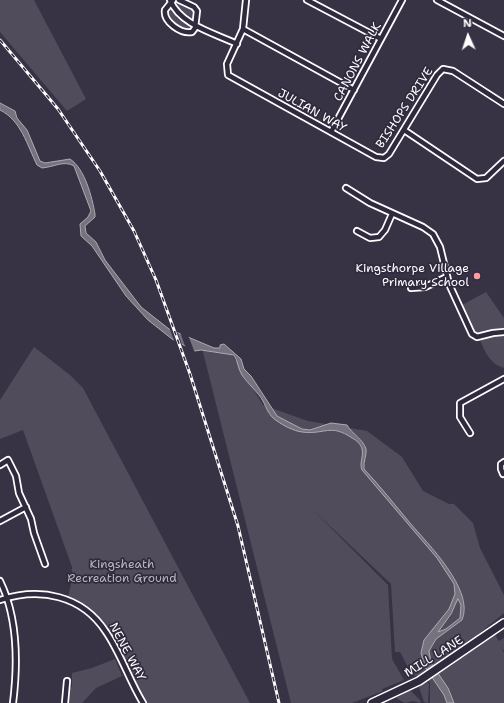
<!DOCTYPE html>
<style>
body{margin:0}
#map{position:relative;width:504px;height:703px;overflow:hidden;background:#373345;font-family:"Shantell Sans",sans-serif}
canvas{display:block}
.north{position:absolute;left:448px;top:16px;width:40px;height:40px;-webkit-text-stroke:3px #2f2a3d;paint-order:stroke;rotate:357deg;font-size:11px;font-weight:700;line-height:16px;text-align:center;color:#fff}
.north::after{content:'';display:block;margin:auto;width:14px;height:18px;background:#fff;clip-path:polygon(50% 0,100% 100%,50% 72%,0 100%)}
</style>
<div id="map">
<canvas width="504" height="703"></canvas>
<div class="north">N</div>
</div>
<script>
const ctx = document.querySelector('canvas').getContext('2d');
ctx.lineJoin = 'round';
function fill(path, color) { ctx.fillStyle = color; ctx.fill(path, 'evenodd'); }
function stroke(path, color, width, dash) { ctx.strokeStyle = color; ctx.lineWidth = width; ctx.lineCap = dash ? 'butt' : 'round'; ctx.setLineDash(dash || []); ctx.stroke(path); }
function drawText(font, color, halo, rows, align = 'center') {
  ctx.font = font + ' "Shantell Sans",sans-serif'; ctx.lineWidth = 3.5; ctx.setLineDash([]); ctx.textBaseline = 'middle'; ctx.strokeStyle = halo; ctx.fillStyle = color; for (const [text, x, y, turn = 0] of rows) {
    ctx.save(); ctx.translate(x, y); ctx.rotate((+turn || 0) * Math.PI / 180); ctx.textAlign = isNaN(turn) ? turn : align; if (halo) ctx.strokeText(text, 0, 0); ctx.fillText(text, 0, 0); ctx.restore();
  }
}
fill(new Path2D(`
 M0,0H34L86,99L67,111L0,32Z
 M176,1L196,11L195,18C186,19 176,9 176,1Z
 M167,10H170L179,20L191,25L192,29C184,33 174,23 168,18Z
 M486,292L504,318V330L477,334L473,330L462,305Z
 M494,335H504V368C490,364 485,352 480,340Z
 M34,347L70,375L83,388L250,703H146C121,660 115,622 68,597L72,580V567L23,430L0,439V400Z
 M202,348L232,354L263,405L308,421L367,431L402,457L423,491L449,504H454L473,523L480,548L504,595V613L470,641L439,662L444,670L495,635L499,641L504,638V651L501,646L504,653V703H430V683L423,673L416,676L412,675L400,652H395L391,584L312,509L388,585L392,659L404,680L382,689L383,691L352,703H291Z
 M115,659L122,676L96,688L82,703H67L68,688L72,687V673L92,668Z
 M427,682L429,684L428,703L424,702L419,687Z
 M410,690L421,701L420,703L413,701L405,703L396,698Z`), '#514c5c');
const water = new Path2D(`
 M0,103L15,111L17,118L27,130L40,161L45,163L70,159C85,169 92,197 95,214V217L85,226L86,233L96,242L105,260L141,307L169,329L214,348H220V345L224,344L241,359L244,369L251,376L277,416L302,429L310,430L331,423L347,425C352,434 363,439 366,449C367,455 363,462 364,469C380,486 395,505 410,523C427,543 475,590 462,620L436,639L429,651L431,663L448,688L454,703H447L444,695L425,667L421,653L424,640L449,609L455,594L454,584L437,558L362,470C359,463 364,456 362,449C361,444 356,440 352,438C330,423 325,435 302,432C294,431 284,426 277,421C269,416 267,409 263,401C258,392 248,384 242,375C238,369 238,361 234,355L201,350L195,351L172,339L148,320L126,296L92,246L81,236L80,224L88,217L91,211L74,166C64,160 54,167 42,168L37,165C27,145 21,120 0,110ZM458,599L461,605L460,618L446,629L438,632L451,614Z`);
fill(water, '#76737f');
stroke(water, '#adabb2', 1);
fill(new Path2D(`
 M169,327L177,331L183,347L175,343Z
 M180,332L188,335L195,353L186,349Z`), '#373345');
const street = new Path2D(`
 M170,0C180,25 214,33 237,44
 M173,0L165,10C163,22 181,34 192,32L195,28L197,11L194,7L179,0
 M246,0L243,29L227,64L228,75L376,157L384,158L389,154L437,75L443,69L453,71L504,104
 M307,0L381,39
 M437,0L504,36
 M243,29L354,90
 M404,130L477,179L486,178L504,161
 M331,132L402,0
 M346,188L370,203L423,227L433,234L440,247L449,284L472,334L477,337L493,333L504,332
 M357,231L370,238L379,237L385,230L392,214
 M411,288L425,287L447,277
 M470,433L460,417V403L504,379
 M0,465L8,460L16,476L19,493L31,519L34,533L45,564
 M503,474L501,469V464L504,462
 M0,521L26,507
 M0,581C18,618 18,663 13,703
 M0,600C40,587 82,595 106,632C121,654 129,680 143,703
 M65,703L67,681`);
const secondary = new Path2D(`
 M372,703L419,681L504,623`);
stroke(street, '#fff', 8);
stroke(secondary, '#fff', 10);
stroke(street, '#2f2a3d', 4.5);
stroke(secondary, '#2f2a3d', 7);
const rail = new Path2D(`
 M0,40L58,109L100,171L134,231L156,280L190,374L238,526L279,703`);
stroke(rail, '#fff', 3);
stroke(rail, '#2f2a3d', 1.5, [4.5]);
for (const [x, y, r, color] of [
 [477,276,4,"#ff9aa2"]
]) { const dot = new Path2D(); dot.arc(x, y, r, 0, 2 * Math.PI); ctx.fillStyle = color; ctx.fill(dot); stroke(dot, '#2f2a3d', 1.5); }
drawText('12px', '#fff', '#2f2a3d', [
 ["CANONS WALK",358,62,-62],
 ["BISHOPS DRIVE",405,108,-57],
 ["JULIAN WAY",312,111,29],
 ["NENE WAY",127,652,62],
 ["MILL LANE",434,657,-32]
]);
drawText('12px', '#fff', '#2f2a3d', [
 ["Kingsthorpe Village",469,269],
 ["Primary School",469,283]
], 'right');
drawText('12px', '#b9b7be', '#2f2a3d', [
 ["Kingsheath",122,565],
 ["Recreation Ground",122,579]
]);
</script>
